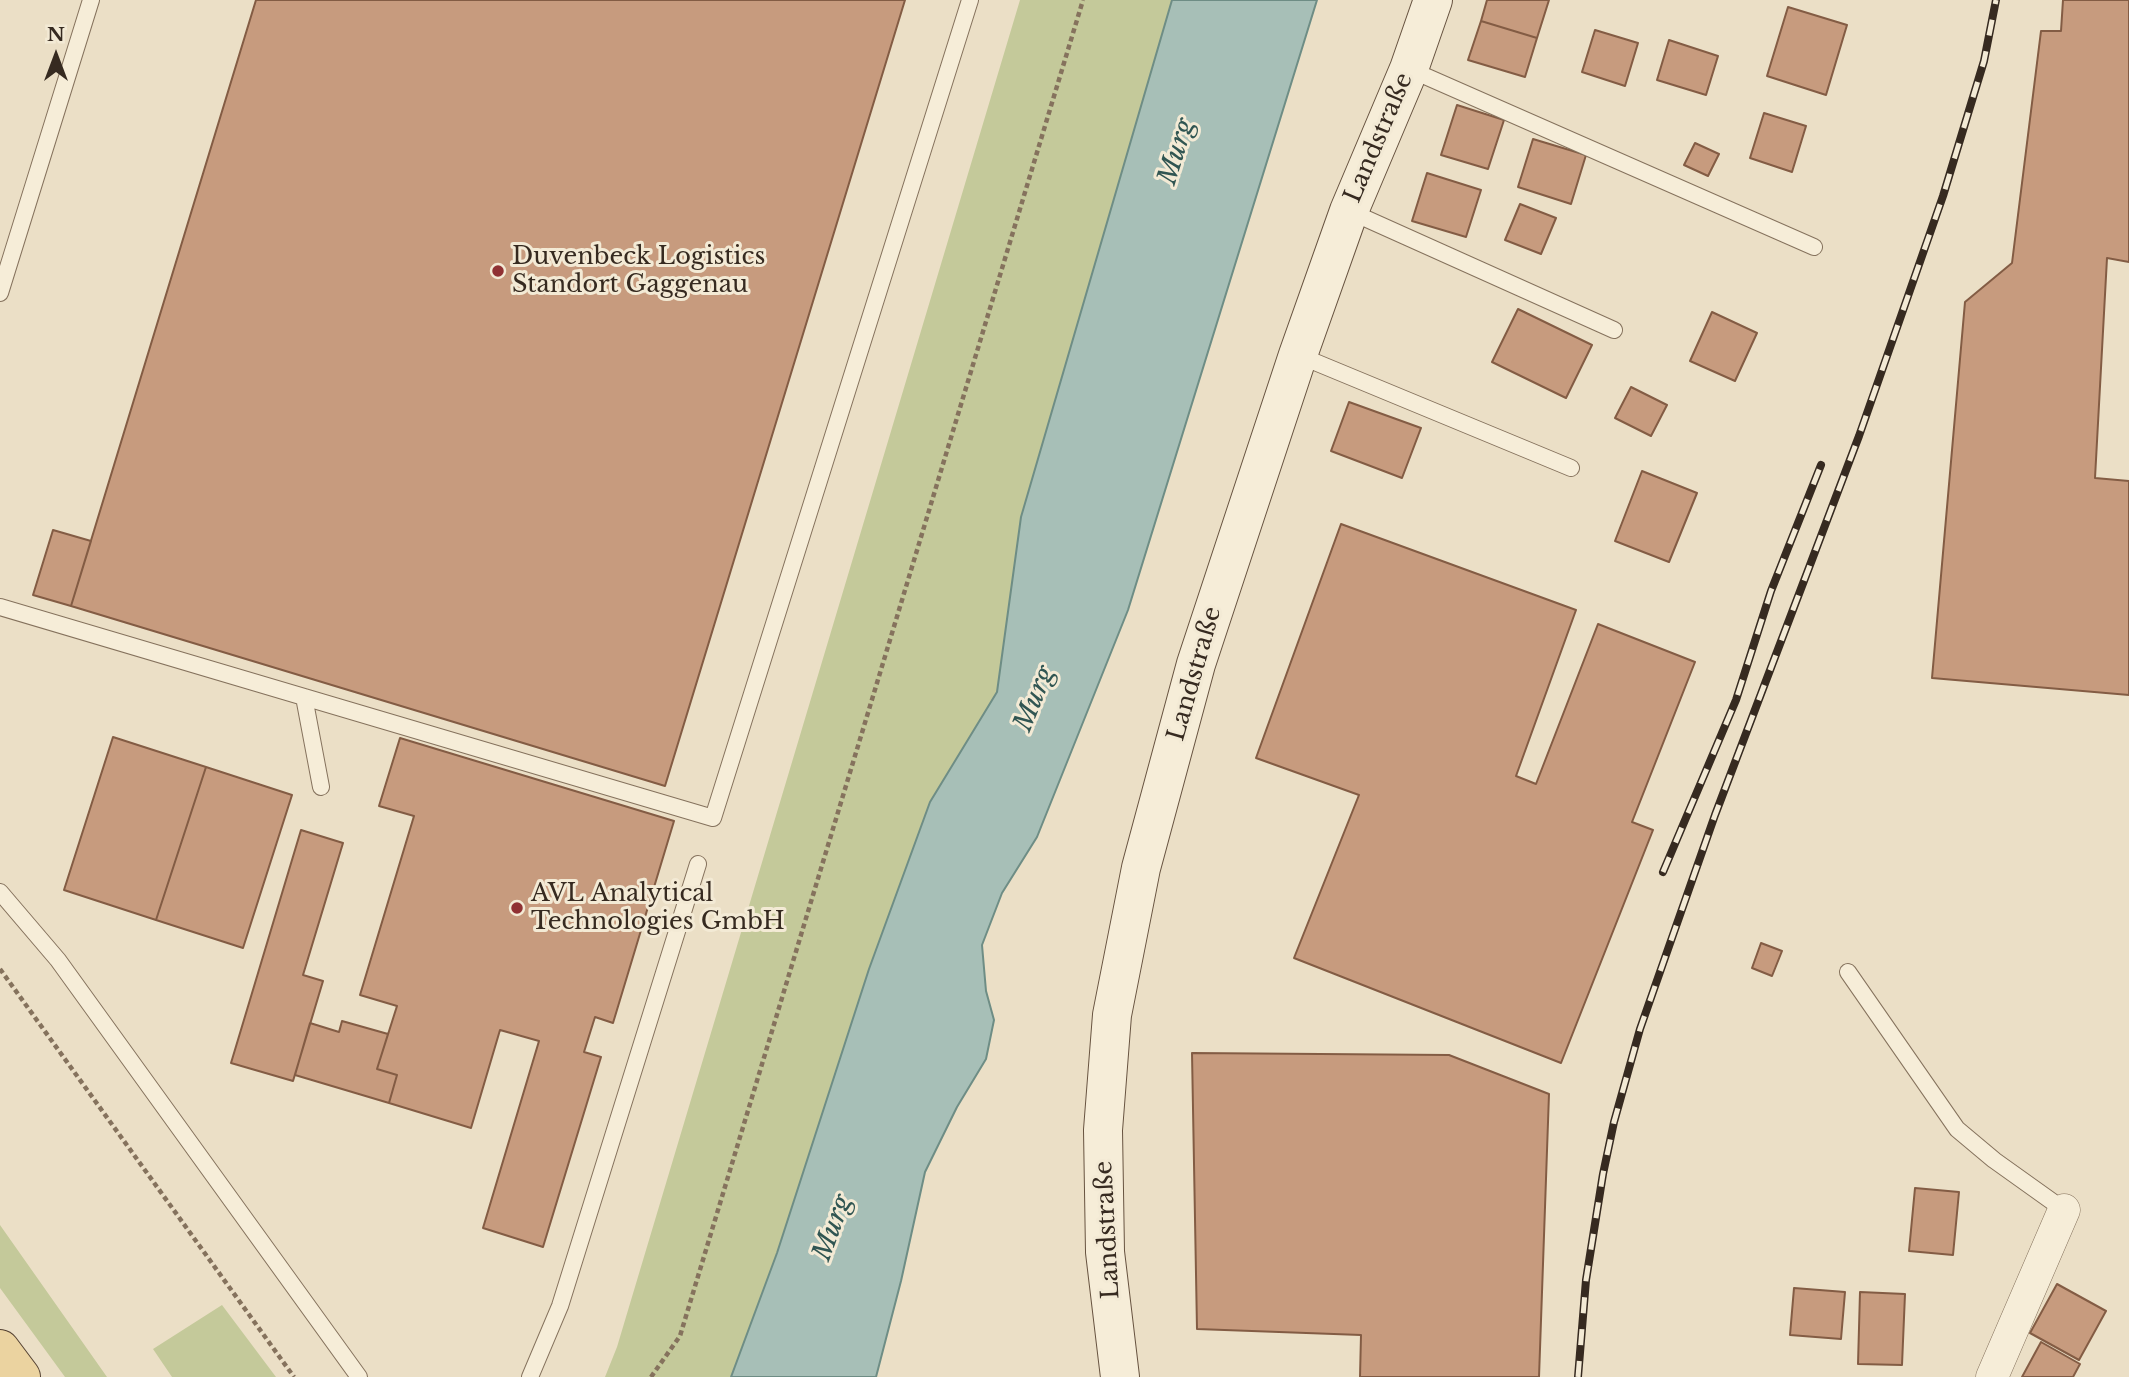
<!DOCTYPE html>
<meta charset="utf-8">
<style>
body{margin:0}
#map{position:relative;width:2129px;height:1377px;overflow:hidden;background:#ebdfc6;font-family:"Libre Baskerville",serif}
canvas{display:block}
.north{position:absolute;left:21px;top:21px;width:70px;height:70px;-webkit-text-stroke:5px #f3ead5;paint-order:stroke;rotate:0deg;font-size:19px;font-weight:700;line-height:28px;text-align:center;color:#362a20}
.north::after{content:'';display:block;margin:auto;width:24px;height:32px;background:#362a20;clip-path:polygon(50% 0,100% 100%,50% 72%,0 100%)}
</style>
<div id="map">
<canvas width="2129" height="1377"></canvas>
<div class="north">N</div>
</div>
<script>
const ctx = document.querySelector('canvas').getContext('2d');
ctx.lineJoin = 'round';
function fill(path, color) { ctx.fillStyle = color; ctx.fill(path, 'evenodd'); }
function stroke(path, color, width, dash) { ctx.strokeStyle = color; ctx.lineWidth = width; ctx.lineCap = dash ? 'butt' : 'round'; ctx.setLineDash(dash || []); ctx.stroke(path); }
function drawText(font, color, halo, rows, align = 'center') {
  ctx.font = font + ' "Libre Baskerville",serif'; ctx.lineWidth = 6; ctx.setLineDash([]); ctx.textBaseline = 'middle'; ctx.strokeStyle = halo; ctx.fillStyle = color; for (const [text, x, y, turn = 0] of rows) {
    ctx.save(); ctx.translate(x, y); ctx.rotate((+turn || 0) * Math.PI / 180); ctx.textAlign = isNaN(turn) ? turn : align; if (halo) ctx.strokeText(text, 0, 0); ctx.fillText(text, 0, 0); ctx.restore();
  }
}
fill(new Path2D(`
 M1020,0H1172L1021,517L997,692L930,803L869,969L777,1253L731,1377H605L617,1347Z
 M0,1225L107,1377H65L0,1288Z
 M222,1305L276,1377H172L153,1349Z`), '#c4c99a');
const water = new Path2D(`
 M1172,0H1317L1128,610L1037,837L1002,893L982,945L986,991L994,1020L986,1059L957,1107L925,1172L901,1281L876,1377H731L777,1253L869,969L930,802L997,692L1021,517Z`);
fill(water, '#a7bfb7');
stroke(water, '#6e8d85', 2);
const building = new Path2D(`
 M256,0H905L665,786L71,606Z
 M1487,0H1549L1537,38L1481,21Z
 M2063,0H2129V262L2107,258L2095,478L2129,481V695L1932,678L1965,302L2012,263L2041,31H2061Z
 M1788,7L1847,25L1826,95L1767,76Z
 M1481,21L1537,38L1525,77L1468,60Z
 M1595,30L1638,43L1625,86L1582,72Z
 M1669,40L1718,56L1706,95L1657,80Z
 M1457,105L1504,120L1488,169L1441,155Z
 M1764,113L1806,126L1792,172L1750,158Z
 M1533,139L1586,155L1571,204L1518,187Z
 M1695,143L1719,154L1708,176L1684,165Z
 M1427,173L1481,190L1466,237L1412,221Z
 M1520,204L1556,218L1541,254L1505,240Z
 M1518,309L1592,345L1566,398L1492,362Z
 M1712,312L1757,333L1735,381L1690,361Z
 M1631,387L1667,405L1651,436L1615,418Z
 M1349,402L1421,428L1402,478L1331,451Z
 M1642,471L1697,493L1669,562L1615,541Z
 M1341,524L1576,610L1516,776L1536,784L1598,624L1695,662L1632,822L1653,830L1561,1063L1294,958L1359,795L1256,758Z
 M53,530L91,541L71,606L33,595Z
 M113,737L206,767L156,920L64,890Z
 M400,738L674,821L613,1023L595,1017L584,1052L601,1057L543,1247L483,1228L539,1041L500,1030L471,1128L389,1103L397,1075L377,1069L397,1006L360,995L414,816L379,806Z
 M206,767L292,795L243,948L156,920Z
 M301,830L343,843L303,975L323,981L293,1081L231,1063Z
 M1761,943L1782,951L1772,976L1752,968Z
 M342,1021L388,1034L377,1069L397,1075L389,1103L295,1075L310,1023L339,1032Z
 M1192,1053L1449,1055L1549,1094L1539,1377H1360L1361,1335L1197,1329Z
 M1915,1188L1959,1192L1953,1255L1909,1251Z
 M2057,1284L2106,1311L2079,1360L2030,1333Z
 M1794,1288L1845,1292L1841,1339L1790,1335Z
 M1860,1292L1905,1294L1902,1365L1858,1364Z
 M2041,1342L2080,1364L2073,1377H2022Z`);
fill(building, '#c79b7e');
stroke(building, '#835c44', 2);
const lane = new Path2D(`
 M1409,69L1814,247
 M1349,211L1614,330
 M0,293L91,0
 M1298,355L1571,468
 M0,607L304,697L321,787
 M304,697L713,818L970,0
 M0,892L58,960L359,1377
 M1848,972L1957,1129L1994,1160L2064,1210
 M530,1377L560,1306L698,864`);
const street = new Path2D(`
 M1992,1377L2064,1210`);
const secondary = new Path2D(`
 M1120,1377L1105,1252L1103,1130L1112,1015L1141,868L1196,664L1298,355L1349,211L1409,69L1433,0`);
const primary = new Path2D(`
 M0,1349L21,1377`);
stroke(lane, '#85725d', 18);
stroke(street, '#85725d', 33);
stroke(secondary, '#675340', 40);
stroke(primary, '#534031', 40);
stroke(new Path2D(`
 M0,969L294,1377
 M651,1377L680,1336L1083,0`), '#85725d', 4.5, [5, 3.5]);
stroke(lane, '#f6edd8', 16);
stroke(street, '#f6edd8', 32);
stroke(secondary, '#f6edd8', 38);
stroke(primary, '#ebd3a0', 38);
const rail = new Path2D(`
 M1663,872L1736,700L1771,591L1821,465
 M1578,1377L1586,1280L1603,1174L1614,1122L1640,1029L1715,815L1859,436L1943,196L1984,61L1996,0`);
stroke(rail, '#362a20', 8);
stroke(rail, '#f3ead5', 5, [16]);
for (const [x, y, r, color] of [
 [498,271,7,"#903133"],
 [517,908,7,"#903133"]
]) { const dot = new Path2D(); dot.arc(x, y, r, 0, 2 * Math.PI); ctx.fillStyle = color; ctx.fill(dot); stroke(dot, '#f3ead5', 2.5); }
drawText('24px', '#362a20', '#f3ead5', [
 ["Landstraße",1379,138,-67],
 ["Landstraße",1195,674,-74],
 ["Landstraße",1108,1230,-93]
]);
drawText('24px', '#362a20', '#f3ead5', [
 ["Duvenbeck Logistics",512,257],
 ["Standort Gaggenau",512,285],
 ["AVL Analytical",531,894],
 ["Technologies GmbH",531,922]
], 'left');
drawText('italic 26px', '#305552', '#f3ead5', [
 ["Murg",1177,152,-73],
 ["Murg",1035,699,-68],
 ["Murg",833,1228,-70]
]);
</script>
